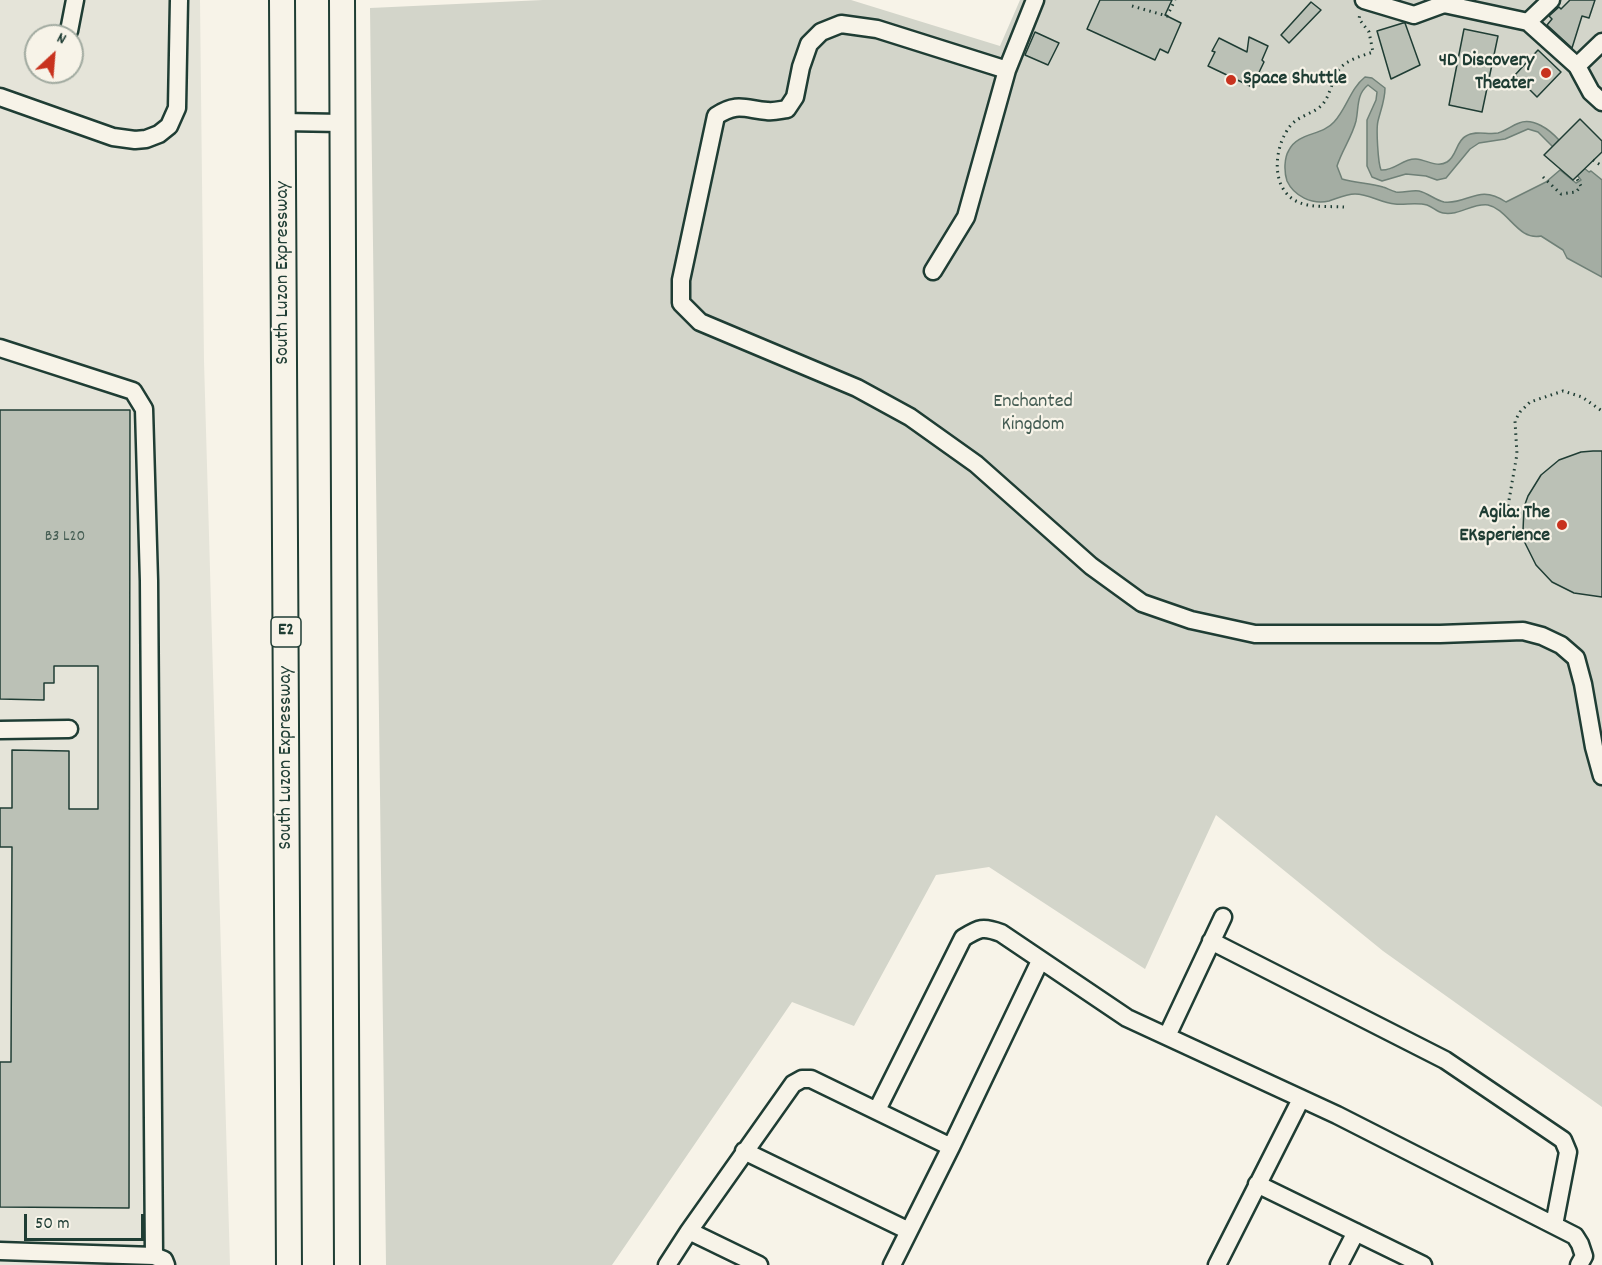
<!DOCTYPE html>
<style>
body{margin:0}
#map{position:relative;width:1602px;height:1265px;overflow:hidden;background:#f7f3e8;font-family:Dekko,sans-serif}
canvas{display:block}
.north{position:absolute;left:24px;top:24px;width:60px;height:60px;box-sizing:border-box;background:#f7f3e8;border:2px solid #a1aaa0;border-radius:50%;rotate:26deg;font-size:16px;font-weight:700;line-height:24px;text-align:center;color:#1f3d34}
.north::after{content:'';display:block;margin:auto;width:21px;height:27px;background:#c8321e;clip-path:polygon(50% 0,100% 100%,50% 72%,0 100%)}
.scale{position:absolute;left:24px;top:1214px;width:120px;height:27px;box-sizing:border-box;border:3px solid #1f3d34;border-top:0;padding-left:8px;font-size:18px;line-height:21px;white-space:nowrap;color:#1f3d34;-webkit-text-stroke:4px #f7f3e8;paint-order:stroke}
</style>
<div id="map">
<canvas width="1602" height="1265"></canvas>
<div class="north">N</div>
<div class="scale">50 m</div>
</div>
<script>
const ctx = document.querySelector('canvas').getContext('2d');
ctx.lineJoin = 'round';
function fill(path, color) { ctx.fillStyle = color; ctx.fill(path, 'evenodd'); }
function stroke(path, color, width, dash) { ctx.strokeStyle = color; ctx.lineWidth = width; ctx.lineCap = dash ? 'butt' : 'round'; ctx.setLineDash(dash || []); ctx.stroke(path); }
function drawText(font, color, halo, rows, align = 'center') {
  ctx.font = font + ' Dekko,sans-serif'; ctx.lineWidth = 4.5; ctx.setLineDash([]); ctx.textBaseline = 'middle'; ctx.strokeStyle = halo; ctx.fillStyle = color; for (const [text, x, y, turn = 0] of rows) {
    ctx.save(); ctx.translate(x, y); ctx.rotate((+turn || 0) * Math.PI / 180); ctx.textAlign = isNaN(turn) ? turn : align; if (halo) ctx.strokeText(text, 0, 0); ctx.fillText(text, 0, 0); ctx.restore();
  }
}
fill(new Path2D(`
 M0,0H200L204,361L230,1265H0ZM36,36H72V72H36Z`), '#e5e4d9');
fill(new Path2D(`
 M543,0H851L1000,46L1020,0H1602V1107L1383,951L1216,815L1145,969L989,867L936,875L854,1026L792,1002L612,1265H386L370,8Z`), '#d3d5ca');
const water = new Path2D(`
 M1365,77L1372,78L1385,88C1385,100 1381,109 1378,121C1376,129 1378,163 1381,170C1395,171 1403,158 1416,159C1427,160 1437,168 1447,162C1457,156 1456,141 1466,136C1476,130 1487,135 1498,133C1506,131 1511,126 1519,123C1533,117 1550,130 1559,140L1553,147L1538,132L1528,129L1505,139L1479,143L1470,149L1446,178L1437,180L1426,176L1406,174L1382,181L1372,177L1367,166V120L1376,100L1377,92L1368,85C1356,95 1359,107 1356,121C1352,137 1342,150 1337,166L1342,179C1355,183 1369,183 1383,187C1387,188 1391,191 1396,192C1403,193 1411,190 1419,191C1428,193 1435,200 1444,202C1468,205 1478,183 1506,202L1546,182L1560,170L1576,183L1581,180L1577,175L1584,168L1589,172L1591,171L1602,180V277L1567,258L1563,250L1541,236C1518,241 1508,209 1488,205C1472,203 1459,216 1443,213C1437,212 1433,207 1427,205C1417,202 1405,205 1395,204C1381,203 1369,194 1355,194C1346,194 1338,198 1329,201C1312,205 1294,196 1287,181C1284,172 1284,158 1289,150C1298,132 1322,136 1334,122C1347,108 1350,89 1365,77Z`);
fill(water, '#a4ada3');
stroke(water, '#6f8077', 1.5);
const building = new Path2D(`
 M1100,0H1172L1165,15L1181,23L1168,53L1160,49L1155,60L1087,29Z
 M1570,0H1595L1589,18L1582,16L1572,48L1547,25L1552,19L1549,16L1559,7L1561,9Z
 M1311,2L1321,10L1289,43L1281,35Z
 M1403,23H1405L1420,65L1391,79L1377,31Z
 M1464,29L1498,36L1482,112L1449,105Z
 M1035,32L1059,43L1048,65L1025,55Z
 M1249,37L1268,46L1262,60L1264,62L1252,87L1208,66L1215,52L1212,51L1219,38L1247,52Z
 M1538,50L1561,72L1537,97L1515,75Z
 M1580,119L1602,141V152L1573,180L1544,155Z
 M0,410H130L129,1208L0,1207V1062H11L12,847H0V808H12V750L69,751V809H98V666H54V683H44V700L0,699Z
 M1593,451H1602V597L1574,593L1552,582L1536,565L1525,543L1523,531L1524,507L1528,496L1541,475L1559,460L1581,452Z`);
fill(building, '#bbc1b6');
stroke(building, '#1f3d34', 1.5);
const minor = new Path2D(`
 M1364,0L1414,15L1444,4L1528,22L1577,66L1591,92L1602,102
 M1528,22L1551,0
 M69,31L75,0
 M1577,66L1602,42
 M1007,70L877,29L841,24L821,32L809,44L801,67L795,97L787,109C780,110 774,112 767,111C745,109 737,102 716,116L681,280V303L700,322L857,388L910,417L976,464L1091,566L1142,603L1191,620L1255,634H1440L1523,631L1542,636L1561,645L1576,658L1583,684L1594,747L1602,776
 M0,97L113,137L135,140L146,139L159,134L169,126L177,108L179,0
 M283,122L342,123
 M933,271L966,217L1007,70L1035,0
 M0,348L133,391L144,409L149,581L154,1256
 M0,730L69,729
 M1211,941L1445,1060L1563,1140L1568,1152L1554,1225
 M1167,1036L1223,917
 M877,1110L963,938C979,928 983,926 1001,933L1127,1018L1337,1115L1575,1236L1580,1244L1584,1256L1579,1265
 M744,1151L909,1231
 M1257,1184L1423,1265
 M689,1231L759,1265
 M0,1251L154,1256L164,1260L166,1265
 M667,1265L689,1231L793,1084L802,1079H811L951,1147
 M892,1265L951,1147L1040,961
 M1217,1265L1301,1099
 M1339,1265L1356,1232`);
const highway = new Path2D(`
 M282,0L289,1265
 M342,0L347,1265`);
stroke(minor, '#1f3d34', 21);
stroke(highway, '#1f3d34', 28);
stroke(new Path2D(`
 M1132,6L1167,16L1175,0
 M1593,160L1602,166
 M1543,177L1561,194L1576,192L1581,186L1576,177
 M1344,207C1330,206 1311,208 1298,202C1269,189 1274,145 1291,125C1300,115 1313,114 1322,105C1331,95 1332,78 1340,68C1349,59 1362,56 1373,52L1369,32L1359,19L1360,13
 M1508,506L1517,454L1515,421L1520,412L1530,402L1563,391L1582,397L1602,411`), '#1f3d34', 3, [1.5, 4.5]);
stroke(minor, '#f7f3e8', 16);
stroke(highway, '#f7f3e8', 24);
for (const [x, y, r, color] of [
 [1546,73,6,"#c8321e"],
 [1231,80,6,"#c8321e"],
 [1562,525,6,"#c8321e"]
]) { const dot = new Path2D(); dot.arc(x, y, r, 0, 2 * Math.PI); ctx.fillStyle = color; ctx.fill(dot); stroke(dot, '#f7f3e8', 2); }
drawText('16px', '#465e54', null, [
 ["B3 L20",65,538]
]);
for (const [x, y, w] of [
 [286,632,30]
]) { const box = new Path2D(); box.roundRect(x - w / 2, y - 15, w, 30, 4.5); ctx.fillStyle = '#f7f3e8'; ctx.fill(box); stroke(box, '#1f3d34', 1.5); }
drawText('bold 18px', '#1f3d34', null, [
 ["E2",286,632]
]);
drawText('bold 20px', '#1f3d34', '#f7f3e8', [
 ["4D Discovery",1534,62],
 ["Theater",1534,85],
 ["Space Shuttle",1243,80,"left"],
 ["Agila: The",1550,514],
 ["EKsperience",1550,537]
], 'right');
drawText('20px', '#1f3d34', '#f7f3e8', [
 ["South Luzon Expressway",284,273,-90],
 ["South Luzon Expressway",287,758,-90]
]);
drawText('20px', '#435b52', '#f7f3e8', [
 ["Enchanted",1033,403],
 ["Kingdom",1033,426]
]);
</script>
